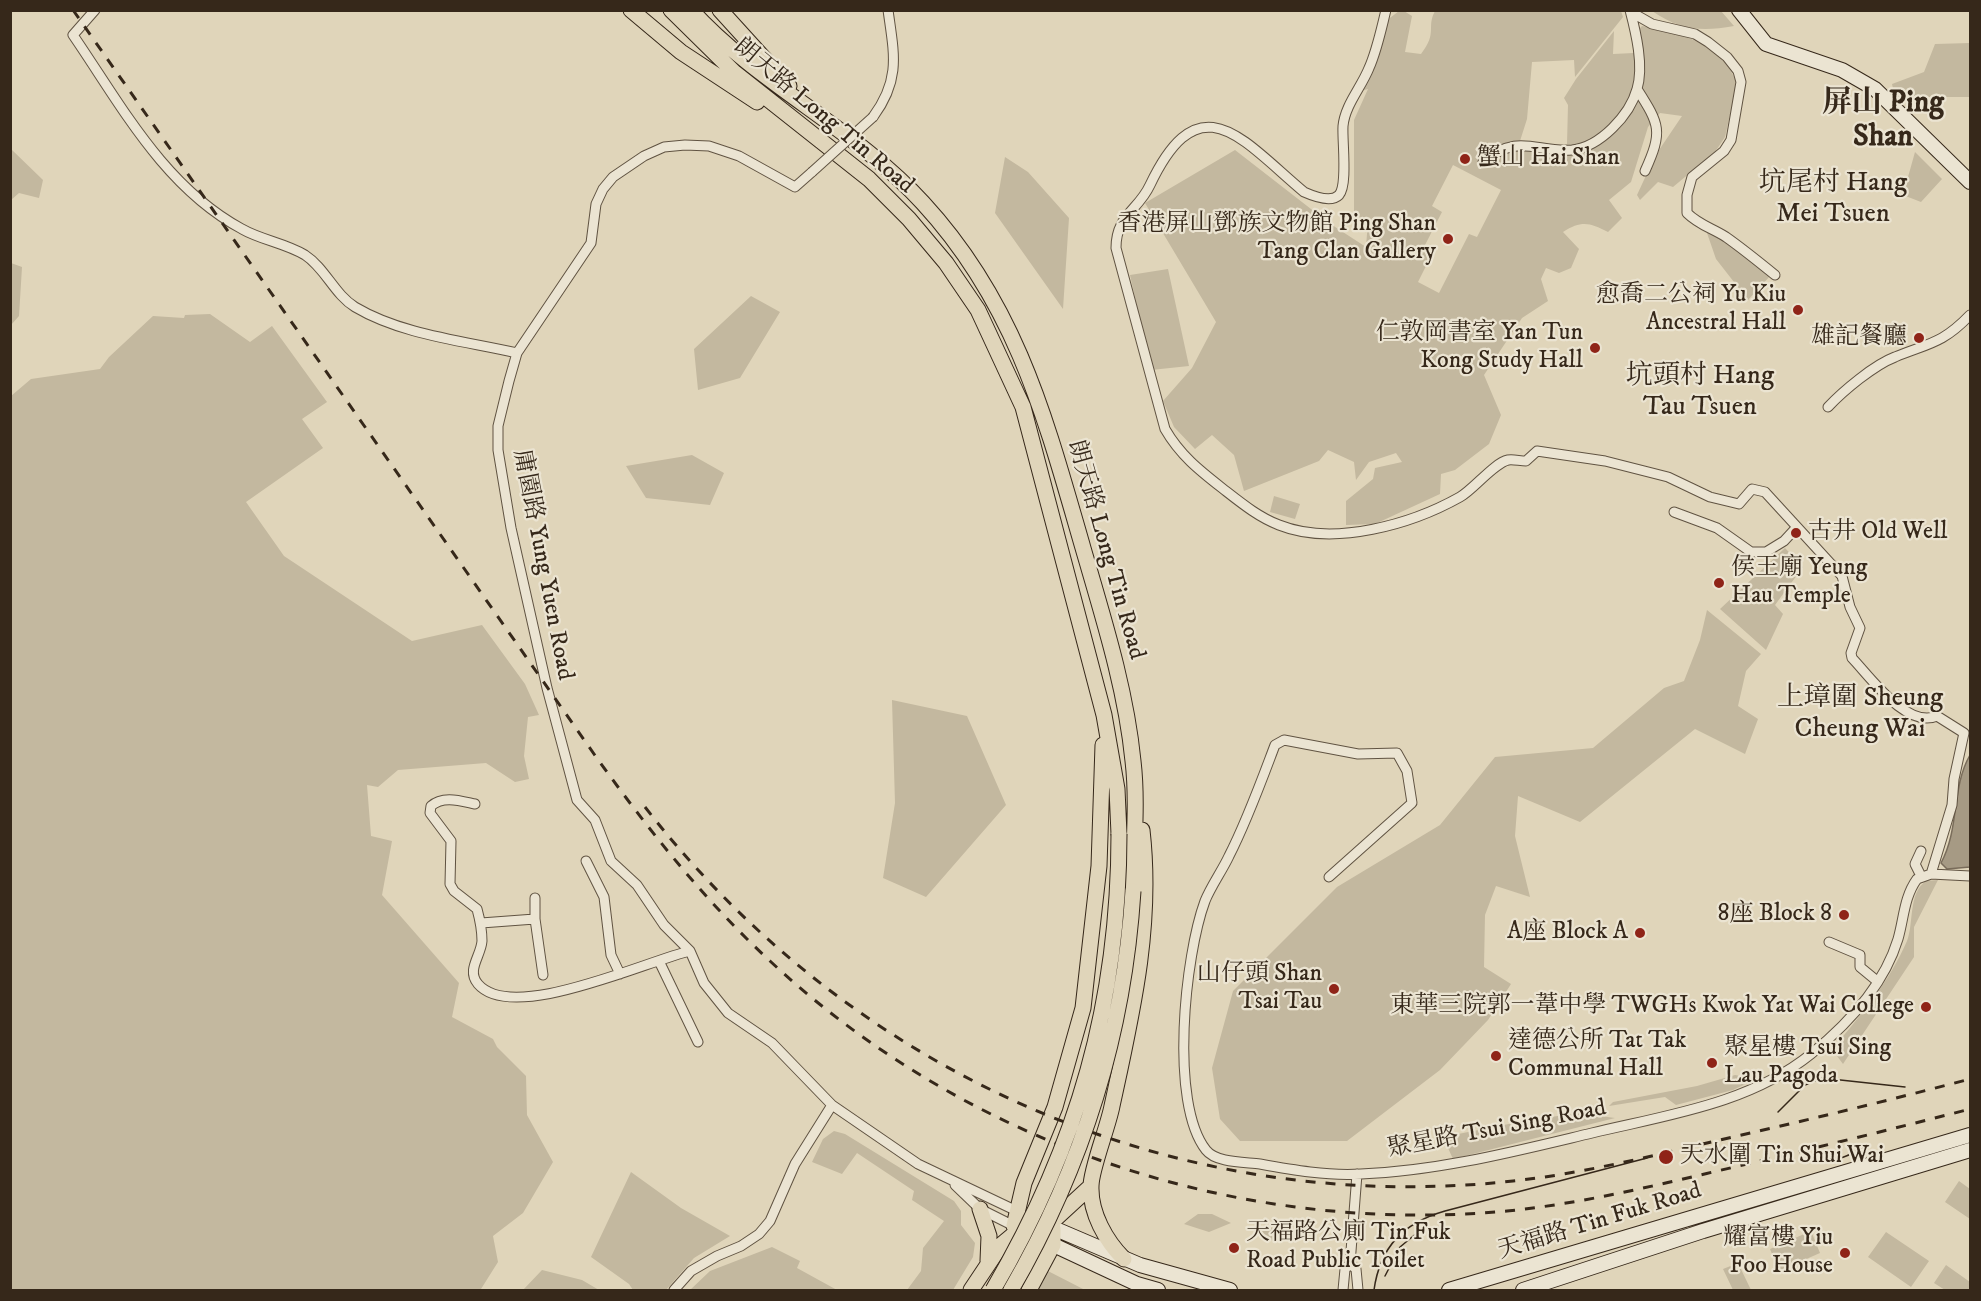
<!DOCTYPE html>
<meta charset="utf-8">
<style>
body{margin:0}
#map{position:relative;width:1981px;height:1301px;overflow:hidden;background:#e0d5ba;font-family:"IM FELL DW Pica",serif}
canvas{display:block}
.frame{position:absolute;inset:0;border:12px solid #36281a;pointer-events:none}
</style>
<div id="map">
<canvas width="1981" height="1301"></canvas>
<div class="frame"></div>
</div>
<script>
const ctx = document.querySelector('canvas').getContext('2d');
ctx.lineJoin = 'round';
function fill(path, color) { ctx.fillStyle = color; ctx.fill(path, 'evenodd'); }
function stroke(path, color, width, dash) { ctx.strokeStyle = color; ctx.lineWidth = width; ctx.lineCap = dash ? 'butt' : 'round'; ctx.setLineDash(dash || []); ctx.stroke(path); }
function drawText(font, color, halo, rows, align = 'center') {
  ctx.font = font + ' "IM FELL DW Pica","Noto Serif TC",serif'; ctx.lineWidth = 4.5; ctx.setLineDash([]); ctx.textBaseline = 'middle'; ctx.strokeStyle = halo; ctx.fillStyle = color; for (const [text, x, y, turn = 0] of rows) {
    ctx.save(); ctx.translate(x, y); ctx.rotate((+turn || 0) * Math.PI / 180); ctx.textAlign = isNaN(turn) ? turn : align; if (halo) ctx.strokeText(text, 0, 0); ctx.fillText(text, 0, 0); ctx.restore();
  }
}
fill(new Path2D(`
 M1399,11H1404L1412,16L1405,52L1421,54C1438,32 1426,28 1435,11H1621L1623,17L1575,77L1574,60L1532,62L1527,119L1520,141L1551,147L1567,144L1568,105L1564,98L1576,79L1614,31L1613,54L1634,53L1633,35L1642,26C1681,32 1721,44 1737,83L1725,137L1715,152L1673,187L1658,182L1640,200L1637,195L1655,156L1682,116L1660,113L1648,127L1631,182L1609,200L1622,218L1608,232C1590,223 1582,220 1563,232L1579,249L1571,268L1559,273L1546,268L1541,279L1548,301L1522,318L1484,375L1501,415L1489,444L1455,470L1441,474L1440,494L1375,524L1346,525V501L1373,479L1375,468L1402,462L1396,453L1369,462L1356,480L1354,462L1328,450L1319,461L1244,491L1234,455L1212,435L1195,449L1174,427L1163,401L1192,368L1216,322L1145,203L1235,150L1329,223L1366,247L1368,221L1354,215V120L1368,89L1357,92L1382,24ZM1453,165L1501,190L1477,237L1469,234L1439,293L1418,282L1434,250L1425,245L1442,212L1432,206Z
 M1652,11H1721L1734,26C1701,32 1680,30 1652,11Z
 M1970,43V97H1895L1892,84L1924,72L1935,44Z
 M10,148L43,180L39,198L19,193L11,200Z
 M1915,152L1942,179L1921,202L1903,195Z
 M1005,157L1028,172L1069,218L1063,309L995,213Z
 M1709,231L1771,275L1748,300L1716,259L1707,233Z
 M11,263L22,267L19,316L11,325Z
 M1168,269L1189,366L1151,370L1130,275Z
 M751,296L780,312L740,378L698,390L694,349Z
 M210,314L250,342L272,326L327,402L302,419L323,448L246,502L284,556L412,641L482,625L525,684L539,715L528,717L524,756L529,779L515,782L486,763L398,770L378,787L367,785L371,836L392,841L382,895L459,983L452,1017L493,1039L497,1047L526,1076L527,1115L553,1162L523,1213L493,1236L498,1262L481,1289L482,1290H11V396L31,379L100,369L109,357L153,316L184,318L185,315Z
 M692,455L724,473L710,505L646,498L626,466Z
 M1274,496L1300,504L1295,519L1270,512Z
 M1785,548L1803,567L1775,605L1783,614L1766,650L1720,609Z
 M1707,610L1761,654L1746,671L1738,706L1758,719L1745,754L1695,729L1580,822L1518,796L1515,836L1530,897L1496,886L1485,915L1484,967L1511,984L1488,1020L1440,1070L1347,1141H1240L1220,1119L1212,1068L1233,991L1337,887L1440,825L1495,757L1593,748L1664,688L1684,681L1700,640Z
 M892,700L967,716L1006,805L926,897L883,878L895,803Z
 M1938,880L1914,927V957L1843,1064L1837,1056L1836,1045C1863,1012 1889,982 1907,941C1914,924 1908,893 1926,881Z
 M1735,1075L1756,1079L1733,1090L1676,1105L1665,1097L1609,1106L1613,1102L1697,1086Z
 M1578,1113L1615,1118L1453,1159L1443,1137L1524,1121Z
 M834,1131L845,1134L954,1201L961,1211V1225L975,1243L973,1257L953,1290H907L921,1271L923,1248L944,1221L912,1200L914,1191L857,1153L842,1174L812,1162L823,1139Z
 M631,1172L681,1208L730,1236L694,1258L666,1290H633L629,1284L591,1257Z
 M1959,1181L1970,1189V1219L1945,1202Z
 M1198,1214H1212L1231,1223L1209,1232L1184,1224Z
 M1252,1227H1270L1280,1231L1283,1239L1273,1241Z
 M1811,1231L1820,1253L1779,1271L1770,1249Z
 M1886,1232L1929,1261L1911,1287L1868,1257Z
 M772,1247L800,1261L797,1268L837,1290H690L710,1271Z
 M1738,1263L1751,1290H1733L1723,1269Z
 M1946,1265L1970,1282V1290H1945L1934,1283Z
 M542,1270L582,1280L599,1290H523Z
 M1046,1270L1085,1290H1034Z`), '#c3b89f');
const water = new Path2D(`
 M1970,755V867L1947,869L1941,863C1960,828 1951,788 1970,755Z`);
fill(water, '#a69a84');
stroke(water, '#796c5a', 1.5);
const street = new Path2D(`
 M95,10L73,35C121,105 164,187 242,229C261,240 285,243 305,255C325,268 335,295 355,307C402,335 465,341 517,353
 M1386,10C1381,30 1377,50 1369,68C1361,88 1345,105 1343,126C1342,141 1348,185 1339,195C1331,203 1313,196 1304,192C1242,140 1200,80 1150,185C1138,211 1116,215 1116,248L1165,429C1180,455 1199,470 1222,488C1240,502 1258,517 1279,525C1334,547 1412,524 1460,497C1474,489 1494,463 1508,460C1513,459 1520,461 1526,461L1537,451L1605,461L1668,477L1710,497L1739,504L1752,489L1765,492L1842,576L1850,607L1860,628L1851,653L1852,658C1871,678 1907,729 1937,716L1964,733L1954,779L1952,805L1931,874
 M1631,12L1652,24L1695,34L1708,42L1727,57L1738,71L1741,82L1731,140L1724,151L1692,177L1687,195V213C1699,225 1712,228 1726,237C1743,249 1759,262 1775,275
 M1637,89C1660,125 1663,131 1645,171
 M873,117C901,79 894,54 888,10
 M1483,162C1519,132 1536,153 1572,150C1600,147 1630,115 1637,89C1644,66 1636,33 1630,10
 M812,172L795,187L739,156L709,146L685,145L664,147L644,156L613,177L603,189L596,204L591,243L517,353L509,381L498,426V450L511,528L547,688L577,800L595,820L611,861L637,885L664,925L690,951L704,983L728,1013L772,1043L832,1105L918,1164L1021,1213
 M1828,407C1843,391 1874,365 1895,357C1929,343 1942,344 1970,315
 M1674,512L1717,528L1751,552H1766L1784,541L1796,528
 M475,804C461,801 443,795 431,806L430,813L451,841L450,884L454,891L477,909C480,920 482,930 482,941C481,956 466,970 478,984C512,1024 646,961 690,951
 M586,861L604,897L611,955L620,974
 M1921,876L1915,864L1921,851
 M1329,877L1412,803L1407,771L1397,753L1358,754L1284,740L1275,745C1261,782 1247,821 1229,856C1222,871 1211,886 1205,901C1185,955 1169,1103 1206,1150C1216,1163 1245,1162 1260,1164C1293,1170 1327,1176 1361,1174C1439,1171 1516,1151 1592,1133C1667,1115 1749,1104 1811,1054C1848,1024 1884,985 1898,939C1904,918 1904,897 1917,879L1931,874L1970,876
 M535,898V919L543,975
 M481,923L535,919
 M1829,942L1860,955V967L1877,981
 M659,961L698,1042
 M955,1185L980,1209L1014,1226
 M1350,1264L1356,1269L1358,1290
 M674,1290L691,1271L717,1256L741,1246L759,1234L770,1221L795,1164L832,1105
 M1343,1290L1345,1269L1350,1264L1357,1174`);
const secondary = new Path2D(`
 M1739,10L1766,44L1842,70L1875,89L1970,182
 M1044,1224L1140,1265L1230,1290
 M1015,1227L1137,1284L1158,1290
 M1449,1290L1970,1135
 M1523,1290L1703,1231L1970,1150`);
const primary = new Path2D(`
 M631,10L681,52L757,102
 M671,10L735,73L869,179L909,219L946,263L978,310L1023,407L1104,715L1117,789L1119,834
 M691,10C759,85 856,129 923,203C1017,305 1046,420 1083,548C1103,617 1126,689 1133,761C1138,803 1133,849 1133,891
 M720,10L789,86
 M980,1209L989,1236L988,1261
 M1014,1226L1024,1183L1055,1107L1083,1008L1099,866L1103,745
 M1041,1232L1091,1186
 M1124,1259C1106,1241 1090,1213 1091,1186C1091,1169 1108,1127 1112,1106C1132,1014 1153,926 1142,830
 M971,1290L1001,1245L1025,1225
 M1029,1290L1053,1245V1228`);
stroke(street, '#605342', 11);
stroke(secondary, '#36281a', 16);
stroke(primary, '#36281a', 17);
stroke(street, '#ebe4d2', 9);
stroke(secondary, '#ebe4d2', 14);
stroke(primary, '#e0d5ba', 15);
stroke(new Path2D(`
 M1778,1112L1805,1085L1822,1078L1905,1087
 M1817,1156C1838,1163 1849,1156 1866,1145
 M1385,1276L1400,1247L1423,1228
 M1374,1290C1380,1247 1403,1223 1445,1211L1647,1158`), '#36281a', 1.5);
stroke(new Path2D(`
 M73,10L594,754C647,828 703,899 770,961C967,1145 1239,1236 1507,1211C1577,1204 1645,1188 1713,1172C1799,1152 1885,1131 1970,1109
 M645,807C852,1074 1176,1218 1513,1181C1579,1174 1643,1158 1707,1143C1795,1123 1883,1102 1970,1079`), '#36281a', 3, [10, 10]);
const streetBridge = new Path2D(`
 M812,172L873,117`);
const primaryBridge = new Path2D(`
 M993,1290C1078,1145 1119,1002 1119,834
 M1011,1290C1083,1166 1124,1034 1133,891`);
stroke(streetBridge, '#605342', 11, []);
stroke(primaryBridge, '#36281a', 17, []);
stroke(streetBridge, '#ebe4d2', 9);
stroke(primaryBridge, '#e0d5ba', 15);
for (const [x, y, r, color] of [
 [1465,159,6,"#8f2418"],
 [1448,239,6,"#8f2418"],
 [1798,310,6,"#8f2418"],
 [1919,338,6,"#8f2418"],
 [1595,348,6,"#8f2418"],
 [1796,533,6,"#8f2418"],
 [1719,583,6,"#8f2418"],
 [1844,915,6,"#8f2418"],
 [1640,933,6,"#8f2418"],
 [1334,989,6,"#8f2418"],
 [1926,1007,6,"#8f2418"],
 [1496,1056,6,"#8f2418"],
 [1712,1063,6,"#8f2418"],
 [1666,1157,8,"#8f2418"],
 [1234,1248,6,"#8f2418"],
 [1845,1253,6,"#8f2418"]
]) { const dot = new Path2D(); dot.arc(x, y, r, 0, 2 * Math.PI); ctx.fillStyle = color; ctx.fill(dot); stroke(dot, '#ebe4d2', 2); }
drawText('24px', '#36281a', '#ebe4d2', [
 ["朗天路 Long Tin Road",823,117,40],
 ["朗天路 Long Tin Road",1105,550,74],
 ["庸園路 Yung Yuen Road",542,565,79],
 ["聚星路 Tsui Sing Road",1497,1130,-11],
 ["天福路 Tin Fuk Road",1600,1222,-17]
]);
drawText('24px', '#36281a', '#ebe4d2', [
 ["蟹山 Hai Shan",1477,159,"left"],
 ["香港屏山鄧族文物館 Ping Shan",1436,225],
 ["Tang Clan Gallery",1436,253],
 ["愈喬二公祠 Yu Kiu",1786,296],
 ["Ancestral Hall",1786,324],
 ["仁敦岡書室 Yan Tun",1583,334],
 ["Kong Study Hall",1583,362],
 ["雄記餐廳",1907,338],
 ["古井 Old Well",1808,533,"left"],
 ["侯王廟 Yeung",1731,569,"left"],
 ["Hau Temple",1731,597,"left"],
 ["8座 Block 8",1832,915],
 ["A座 Block A",1628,933],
 ["山仔頭 Shan",1322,975],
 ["Tsai Tau",1322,1003],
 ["東華三院郭一葦中學 TWGHs Kwok Yat Wai College",1914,1007],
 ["達德公所 Tat Tak",1508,1042,"left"],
 ["Communal Hall",1508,1070,"left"],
 ["聚星樓 Tsui Sing",1724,1049,"left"],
 ["Lau Pagoda",1724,1077,"left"],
 ["天水圍 Tin Shui Wai",1680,1157,"left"],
 ["天福路公廁 Tin Fuk",1246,1234,"left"],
 ["Road Public Toilet",1246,1262,"left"],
 ["耀富樓 Yiu",1833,1239],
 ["Foo House",1833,1267]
], 'right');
drawText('27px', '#36281a', '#ebe4d2', [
 ["坑尾村 Hang",1833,184],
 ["Mei Tsuen",1833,215],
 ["坑頭村 Hang",1700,377],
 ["Tau Tsuen",1700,408],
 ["上璋圍 Sheung",1860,699],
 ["Cheung Wai",1860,730]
]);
drawText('bold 30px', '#36281a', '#ebe4d2', [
 ["屏山 Ping",1883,105],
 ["Shan",1883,139]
]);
</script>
